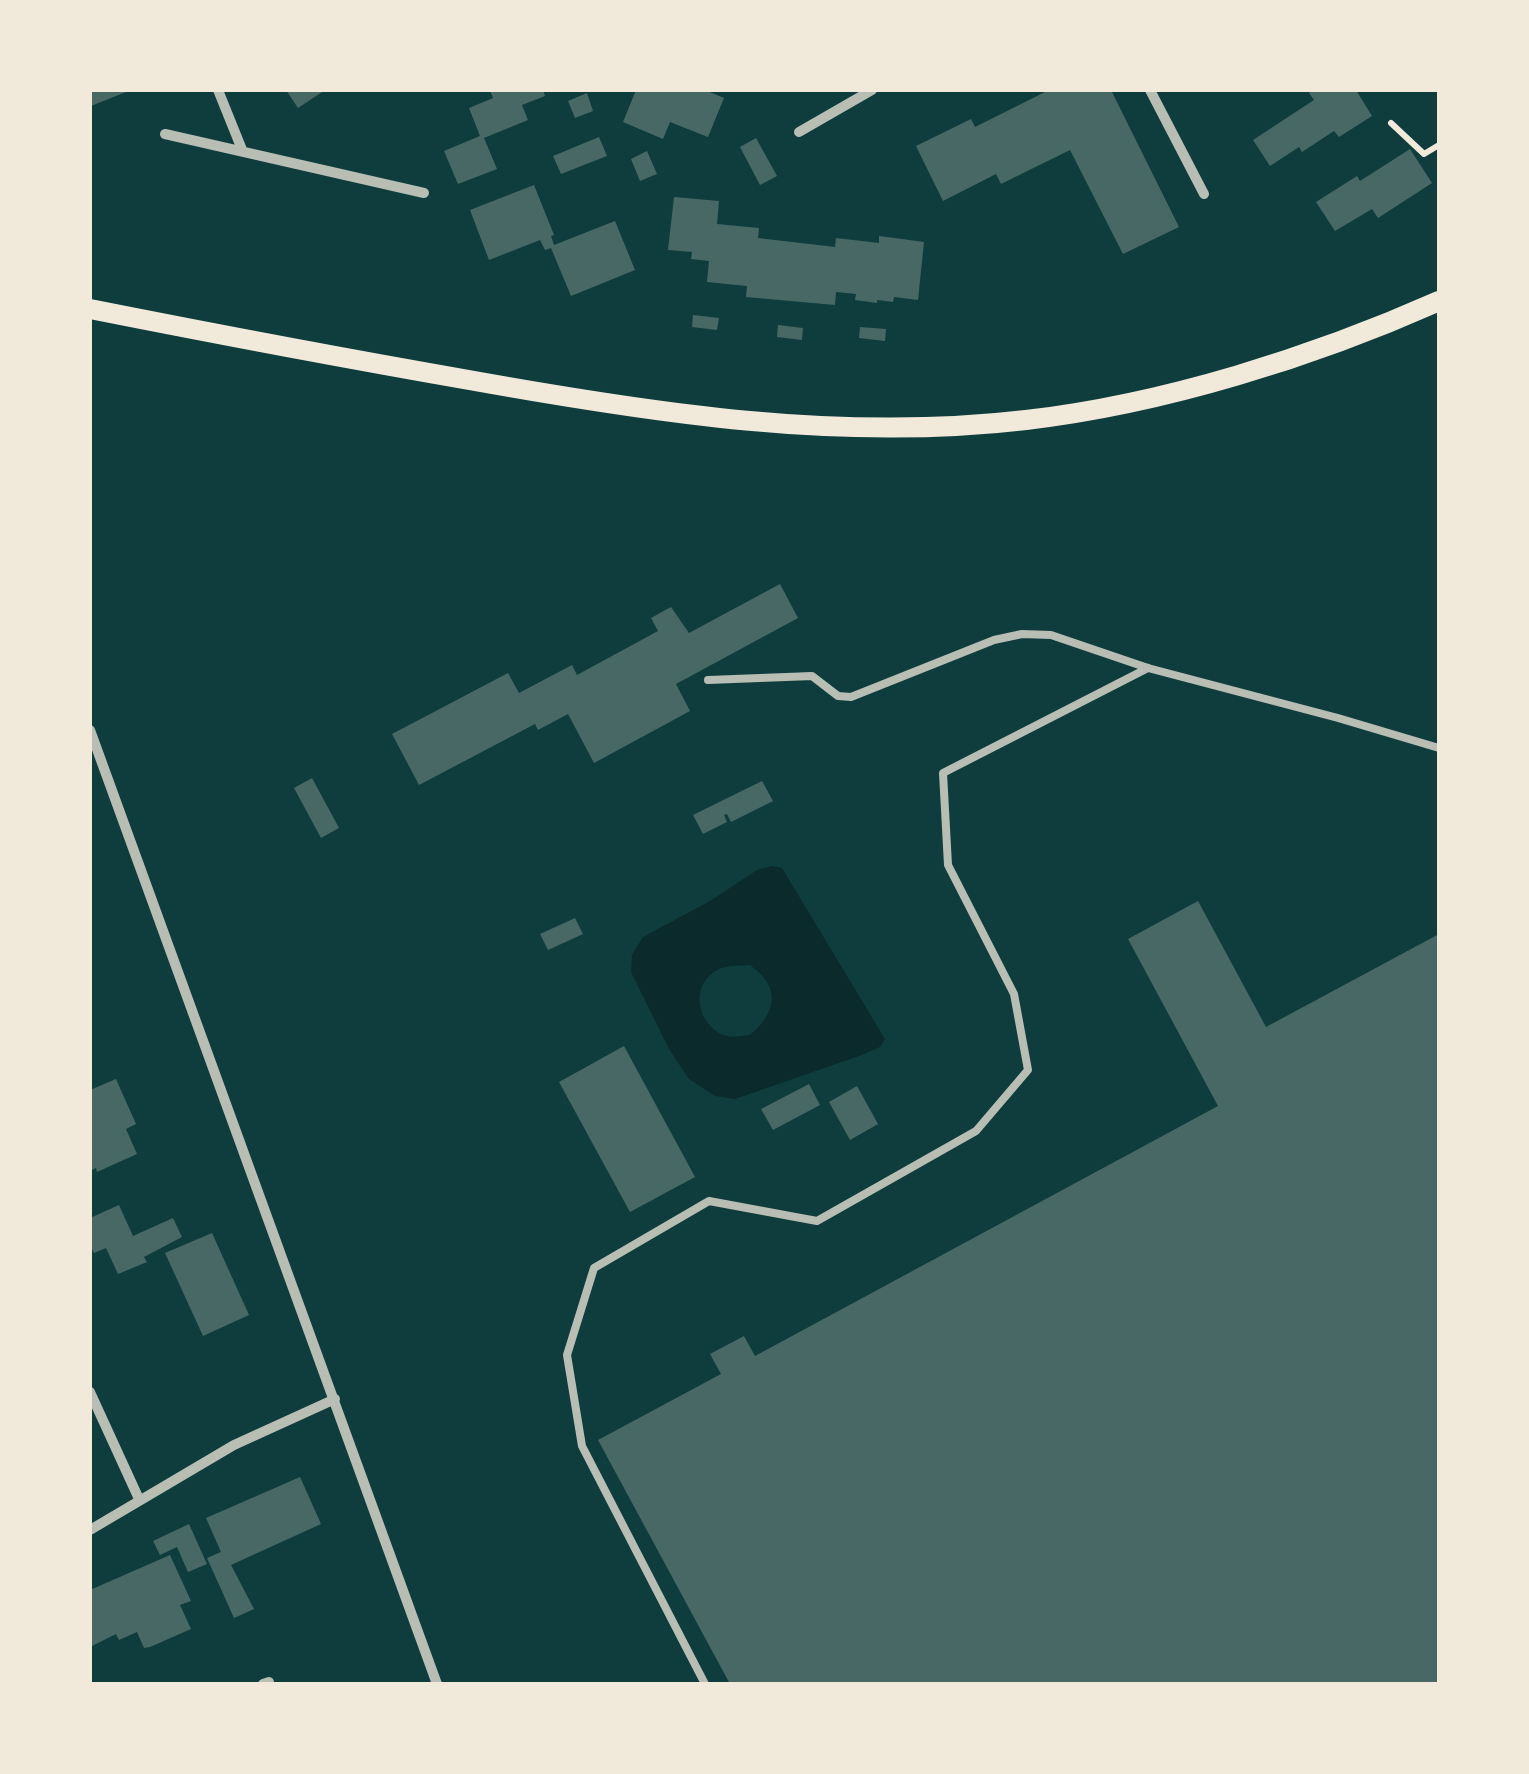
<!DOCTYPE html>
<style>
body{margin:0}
#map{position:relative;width:1529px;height:1774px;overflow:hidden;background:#0f3d3e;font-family:"PT Sans",sans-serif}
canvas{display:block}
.frame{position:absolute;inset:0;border:92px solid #f1e9da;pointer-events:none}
</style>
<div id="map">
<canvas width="1529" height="1774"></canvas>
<div class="frame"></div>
</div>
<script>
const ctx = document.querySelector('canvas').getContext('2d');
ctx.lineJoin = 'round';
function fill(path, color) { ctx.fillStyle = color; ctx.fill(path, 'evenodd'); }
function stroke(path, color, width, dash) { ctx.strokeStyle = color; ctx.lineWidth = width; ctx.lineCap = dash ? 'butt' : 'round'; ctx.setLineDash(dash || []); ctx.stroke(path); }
fill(new Path2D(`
 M771,866L782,868L885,1039L880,1047L862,1055L735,1099L715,1096L689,1079L669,1049L631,972L632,955L643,937L710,901L757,870ZM750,965C781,987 777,1012 750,1035C739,1036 729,1039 719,1033C695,1018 691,983 719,969C728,965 740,966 750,965Z`), '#0a2a2b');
fill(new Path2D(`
 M90,90H131L91,106Z
 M286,90H325L298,108Z
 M490,90H543L545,96L522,105L528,120L484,138L497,169L458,184L444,151L480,136L469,108L493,98Z
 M636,90H705L724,98L708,137L670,122L663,139L623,122Z
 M1049,90H1111L1179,227L1123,254L1070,150L1001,184L996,174L943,201L916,146L971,119L975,127Z
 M1314,90H1356L1372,116L1339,137L1334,131L1302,152L1299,147L1270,166L1253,140L1314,100L1309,93Z
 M587,93L593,111L575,118L568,101Z
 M599,137L607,156L561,174L553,156Z
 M756,138L777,176L760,185L740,147Z
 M1410,149L1432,183L1378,218L1372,209L1335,231L1316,202L1357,176L1360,181Z
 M647,151L657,174L640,181L631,159Z
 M534,185L554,235L551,236L554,245L615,221L635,270L571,296L551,248L545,250L540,240L489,260L470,210Z
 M674,197L719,201L717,224L759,228L758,238L835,247L836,238L879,243V236L924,242L918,300L894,297L893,302L877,300V303L855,300L856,294L836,292L835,305L746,297L747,286L707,282L709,261L691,259L692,252L668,250Z
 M693,315L719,318L717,330L692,327Z
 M778,325L803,328L802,340L777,337Z
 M860,327L886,329L885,341L859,338Z
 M780,584L798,618L676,684L690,711L594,763L568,714L538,730L535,724L419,785L392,734L508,673L519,693L572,665L577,675L658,631L651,618L671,607L689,633Z
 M312,778L339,828L321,838L294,788Z
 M762,781L773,801L731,822L727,814L724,815L727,822L703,834L693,815Z
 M1198,901L1266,1027L1439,934V1684H730L598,1440L721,1374L710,1354L744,1336L755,1356L1218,1106L1128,939Z
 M575,918L583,934L548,950L540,934Z
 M624,1046L695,1177L630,1212L559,1082Z
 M116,1079L136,1124L126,1129L137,1154L97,1172L96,1168L90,1171V1090Z
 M809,1084L820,1105L773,1130L761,1109Z
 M857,1086L878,1124L850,1140L829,1102Z
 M119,1205L133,1236L173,1218L182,1237L144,1257L147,1262L118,1274L106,1248L94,1253L90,1245V1218Z
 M212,1233L249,1315L203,1336L165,1253Z
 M300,1477L321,1524L231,1565L254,1609L234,1618L207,1558L221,1552L206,1518Z
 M189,1524L207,1564L188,1572L177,1547L160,1555L153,1541Z
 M170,1555L191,1601L180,1605L191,1629L150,1647L144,1648L137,1632L119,1640L116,1634L90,1647V1590Z`), '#486865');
stroke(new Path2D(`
 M1391,123L1424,154L1439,145`), '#f1e9da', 6);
stroke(new Path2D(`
 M708,680L812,676L838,696L851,697L994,640L1022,634L1051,635L1148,668L1338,718L1439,748
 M705,1684L582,1446L567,1355L594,1268L709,1201L817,1221L976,1131L1028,1070L1014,994L948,865L943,773L1148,668`), '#b8beb3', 8);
stroke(new Path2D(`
 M218,90L243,152
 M1150,90L1204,194
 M799,132L872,90
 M165,134L424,193
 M90,730L437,1684
 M90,1392L139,1499
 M90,1530L234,1445L335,1399
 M263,1684L269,1682`), '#b8beb3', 10);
stroke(new Path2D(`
 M90,309C216,334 343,358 469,380C653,413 839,442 1026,420C1164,404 1313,357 1439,301`), '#f1e9da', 20);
</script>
